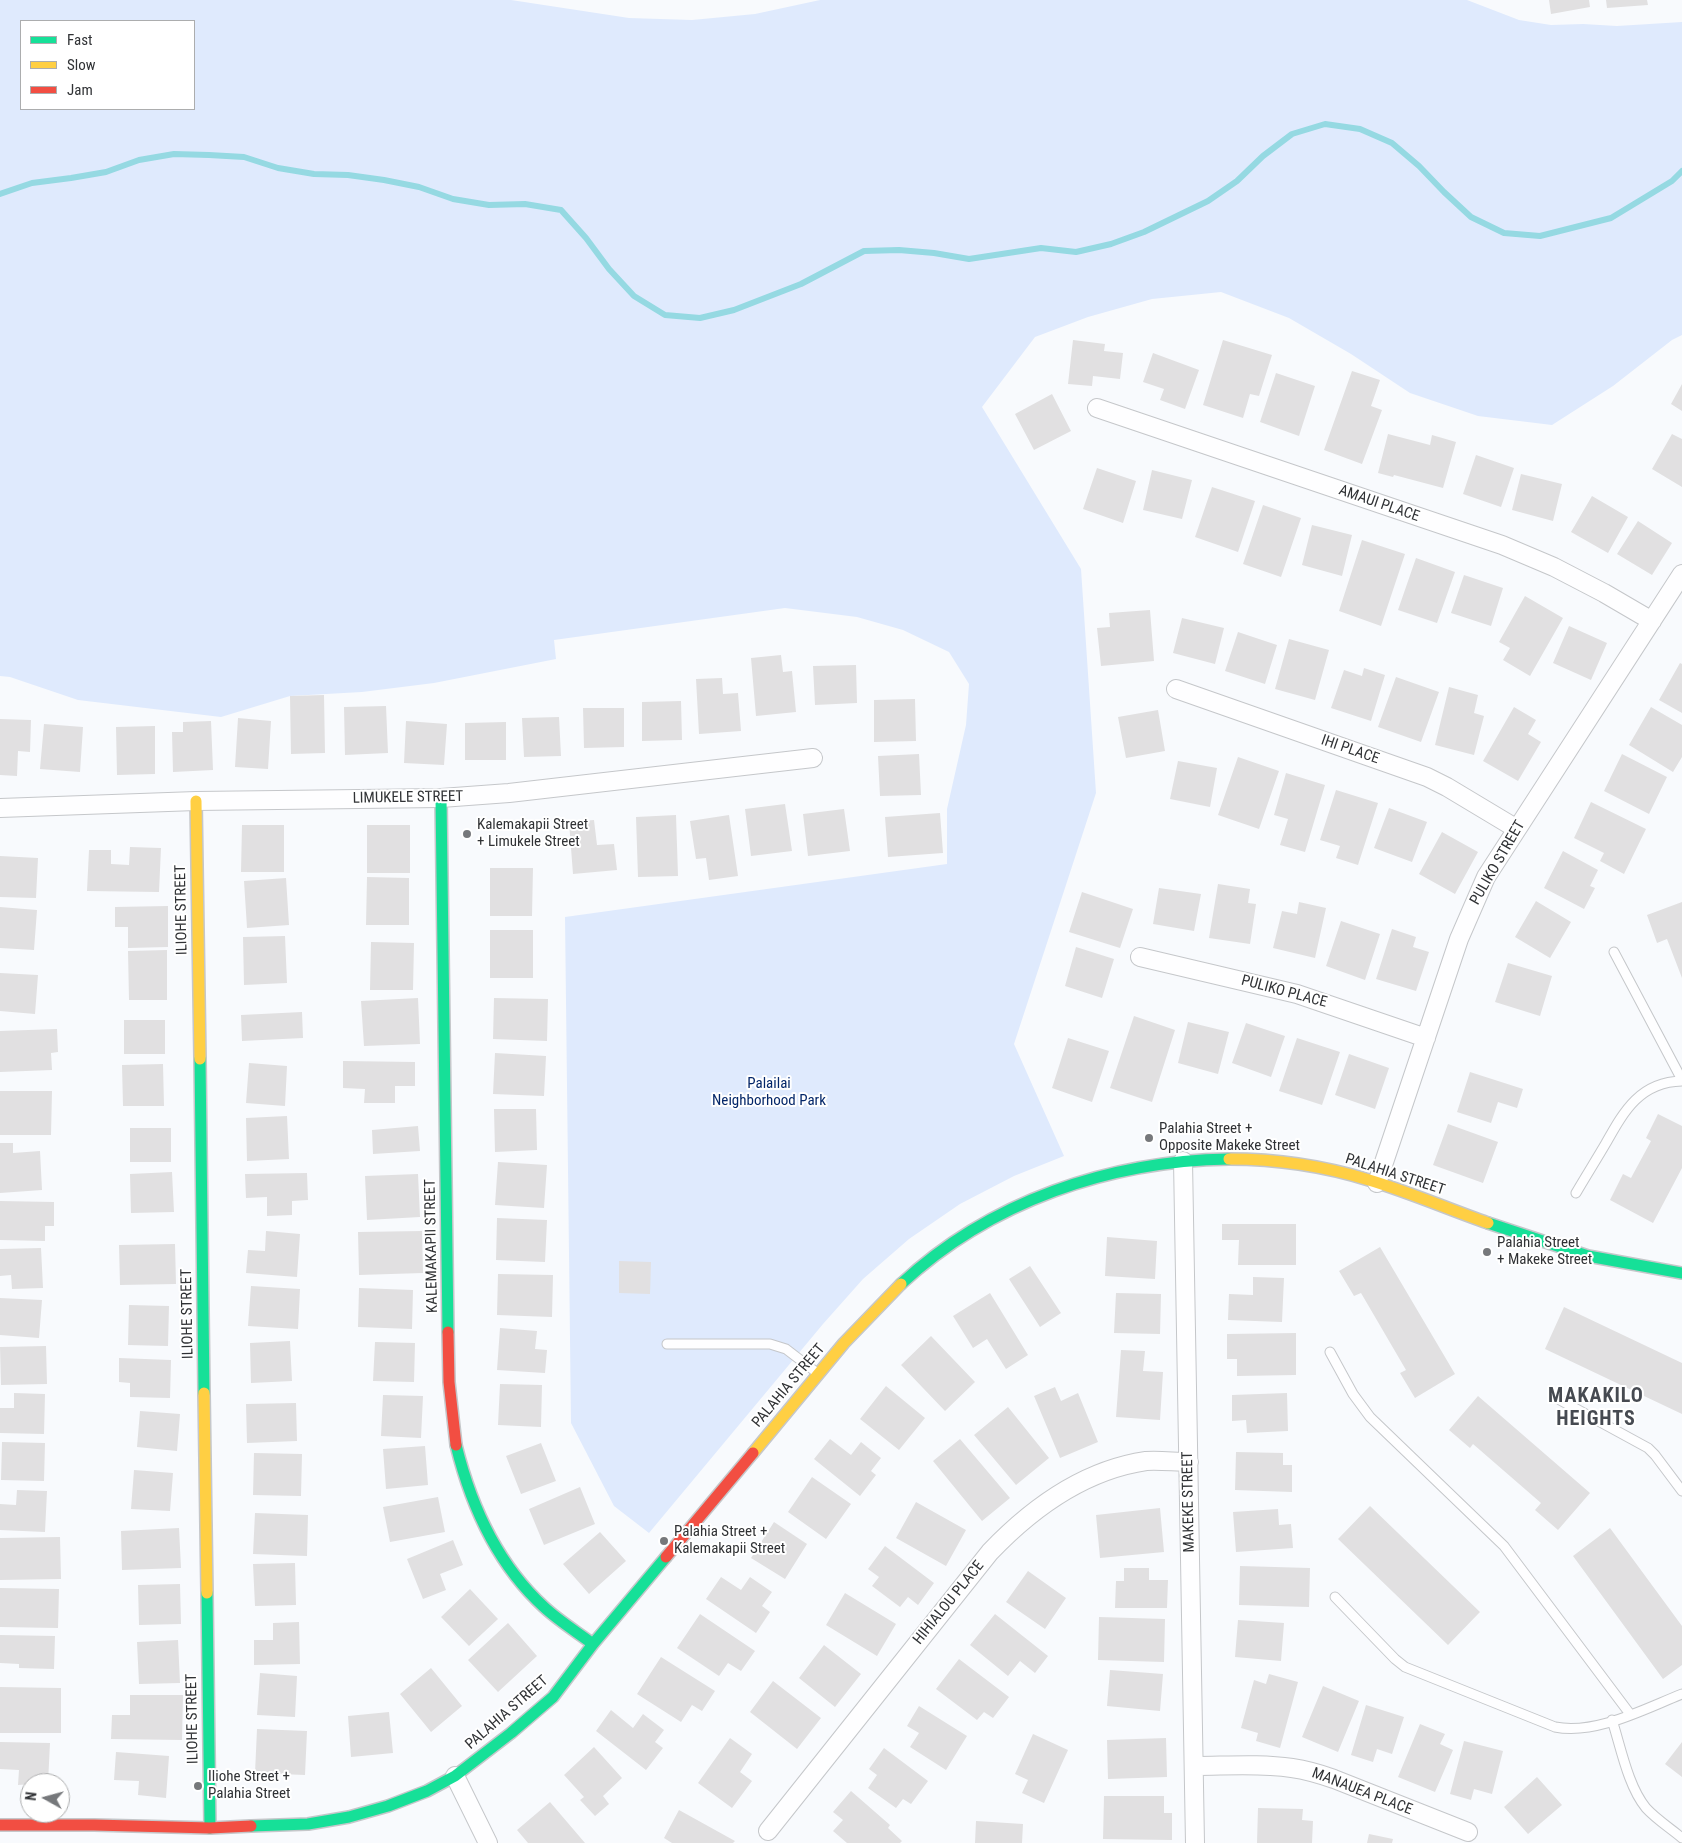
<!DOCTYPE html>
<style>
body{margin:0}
#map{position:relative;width:1682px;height:1843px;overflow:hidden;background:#f8fafd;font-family:"Roboto Condensed",sans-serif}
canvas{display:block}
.legend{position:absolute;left:20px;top:20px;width:175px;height:90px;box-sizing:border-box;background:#fff;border:1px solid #acadae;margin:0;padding:6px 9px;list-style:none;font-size:15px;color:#303235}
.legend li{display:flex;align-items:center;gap:10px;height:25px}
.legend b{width:25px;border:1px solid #acadae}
.north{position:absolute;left:20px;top:1773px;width:50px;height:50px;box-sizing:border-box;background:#fff;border:1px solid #acadae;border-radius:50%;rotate:277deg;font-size:14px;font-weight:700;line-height:20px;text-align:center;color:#303235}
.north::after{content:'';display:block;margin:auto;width:18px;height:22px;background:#76787b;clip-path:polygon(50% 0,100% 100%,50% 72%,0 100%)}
</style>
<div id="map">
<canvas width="1682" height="1843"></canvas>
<ul class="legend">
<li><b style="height:6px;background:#16e098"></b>Fast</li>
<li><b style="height:6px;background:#ffcf43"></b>Slow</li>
<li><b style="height:6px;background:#f24e42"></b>Jam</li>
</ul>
<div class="north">N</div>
</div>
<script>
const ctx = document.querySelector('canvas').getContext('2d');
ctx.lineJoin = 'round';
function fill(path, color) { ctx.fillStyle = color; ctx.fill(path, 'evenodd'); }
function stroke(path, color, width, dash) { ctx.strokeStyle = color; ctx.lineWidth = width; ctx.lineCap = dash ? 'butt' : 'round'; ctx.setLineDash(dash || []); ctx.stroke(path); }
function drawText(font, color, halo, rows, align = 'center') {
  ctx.font = font + ' "Roboto Condensed",sans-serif'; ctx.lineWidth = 4; ctx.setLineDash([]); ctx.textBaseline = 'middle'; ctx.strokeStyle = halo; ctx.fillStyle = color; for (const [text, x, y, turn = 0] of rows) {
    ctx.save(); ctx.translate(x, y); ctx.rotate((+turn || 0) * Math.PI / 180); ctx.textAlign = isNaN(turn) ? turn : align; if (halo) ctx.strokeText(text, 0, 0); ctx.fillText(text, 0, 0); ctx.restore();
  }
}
fill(new Path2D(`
 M0,0H511L629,18L692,20L755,14L820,0H1467L1519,20L1551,25L1583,24L1617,26L1682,22V335L1672,340L1613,386L1552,425L1478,416L1410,393L1351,354L1289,318L1221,292L1152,299L1088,317L1035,337L982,407L1081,569L1096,793L1014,1044L1064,1156L1014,1176L960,1204L909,1239L863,1279L823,1324L649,1533L614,1506L571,1423L565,917L947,864V809L966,725L969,684L949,652L903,630L857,617L785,608L554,640L556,659L434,683L362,692L290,696L221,717L78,700L10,677L0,676ZM21,21H194V109H21Z`), '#dfeafd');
stroke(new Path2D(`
 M0,194L32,183L71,178L106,172L139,160L174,154L209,155L244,157L278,168L314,174L348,175L384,180L419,187L453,199L489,205L525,204L561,210L586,238L609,269L634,296L665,315L700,318L734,310L801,284L864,251L899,250L934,253L969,259L1041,248L1076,252L1111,244L1144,232L1208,201L1237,181L1263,156L1292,134L1325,124L1360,129L1392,143L1419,166L1444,192L1471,217L1504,233L1540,236L1611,218L1672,181L1682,171`), '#95d9e2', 6);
fill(new Path2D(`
 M1549,0H1589L1590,7L1551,14Z
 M1606,0H1647L1648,5L1607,8Z
 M1073,340L1105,344L1104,351L1123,353L1120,379L1093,376L1092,386L1068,384Z
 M1223,340L1272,355L1259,396L1250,394L1243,418L1203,405Z
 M1153,353L1199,370L1185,409L1160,400L1164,389L1143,382Z
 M1352,371L1380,380L1371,406L1382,410L1362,464L1324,450Z
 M1276,373L1315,386L1299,436L1260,422Z
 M1682,384V411L1671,404Z
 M1052,394L1071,431L1034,450L1015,414Z
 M1388,434L1430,445L1432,435L1456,442L1443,488L1394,475L1393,477L1378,473Z
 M1672,434L1682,439V487L1652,469Z
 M1476,455L1514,468L1501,507L1463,494Z
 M1097,468L1136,481L1123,523L1083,509Z
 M1152,470L1192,480L1182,519L1143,510Z
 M1521,474L1562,484L1553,521L1512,510Z
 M1212,487L1255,501L1238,552L1195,537Z
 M1592,496L1628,517L1608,553L1571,532Z
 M1263,505L1301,518L1281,577L1243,564Z
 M1638,521L1672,543L1652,575L1617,554Z
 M1312,525L1352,535L1342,576L1302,565Z
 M1362,540L1405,554L1381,626L1339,611Z
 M1416,558L1455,572L1437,623L1398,610Z
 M1464,575L1503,588L1491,626L1451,613Z
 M1525,596L1563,618L1530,676L1503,660L1510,648L1499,642Z
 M1150,610L1154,661L1101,666L1097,628L1110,627L1109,613Z
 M1182,618L1224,628L1215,664L1173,653Z
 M1569,626L1607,643L1591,680L1553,663Z
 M1238,632L1277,645L1265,684L1225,671Z
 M1289,639L1329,650L1315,700L1275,689Z
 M781,655L783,672L792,671L796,712L756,716L751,658Z
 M1680,663L1682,664V713L1659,700Z
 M856,665L857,703L815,705L813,666Z
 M1364,668L1385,675L1371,721L1331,708L1344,670L1362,676Z
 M1396,677L1439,692L1421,742L1378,727Z
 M722,678L723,694L738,693L741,731L699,734L696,679Z
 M1449,687L1478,695L1474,713L1484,716L1474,755L1435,745Z
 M324,695L325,753L291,754L290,696Z
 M915,699L916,741L874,742V700Z
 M681,701L682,740L642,741V702Z
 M386,706L388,753L345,755L344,707Z
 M1514,707L1536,720L1528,734L1541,742L1518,781L1483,761Z
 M1651,707L1682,725V757L1673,772L1629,745Z
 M583,708H624V747L584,748Z
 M1158,710L1165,751L1126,758L1118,717Z
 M559,717L561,756L524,757L522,718Z
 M238,718L271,721L268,769L235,767Z
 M0,719L31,720L30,752L18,751L17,776L0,775Z
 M211,721L213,770L173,772L172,732H183V722Z
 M406,721L447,724L444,765L404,763Z
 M506,722V760H465V723Z
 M44,724L83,727L80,772L40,769Z
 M155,726V774L117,775L116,727Z
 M919,754L921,795L880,796L878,756Z
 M1622,754L1667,777L1649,814L1604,791Z
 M1238,757L1279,771L1259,829L1218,815Z
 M1178,761L1217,768L1210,807L1170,799Z
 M1286,773L1325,785L1305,852L1280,845L1288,819L1274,815Z
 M1336,790L1378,803L1358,865L1336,858L1340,846L1320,840Z
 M1591,802L1646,829L1624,874L1600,861L1604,853L1574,838Z
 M785,804L792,851L751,856L745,809Z
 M1389,808L1427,822L1412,862L1374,848Z
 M844,809L850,851L808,856L803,814Z
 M940,813L943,853L888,857L885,817Z
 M676,815L678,876L638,877L636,817Z
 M729,815L738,876L709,880L706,858L696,859L690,821Z
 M594,820L597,845L614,844L617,870L573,874L569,822Z
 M242,825H284V872H241Z
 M367,825H410V873H367Z
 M1442,832L1478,852L1455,894L1419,874Z
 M130,847L161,848L159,892L87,891L89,850H111V864L129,865Z
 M1563,851L1598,870L1590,886L1595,888L1584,909L1544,888Z
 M0,856L38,858L36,898L0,897Z
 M490,868H533L532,916H490Z
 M367,877L409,878V925H366Z
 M286,878L289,925L247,928L244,881Z
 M1218,884L1250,889L1248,903L1256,904L1250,944L1209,938Z
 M1159,888L1201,894L1194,931L1153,924Z
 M1082,892L1133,909L1120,948L1069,932Z
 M1536,901L1571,922L1550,958L1515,937Z
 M1299,902L1326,908L1315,958L1273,948L1282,911L1297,914Z
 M1682,902V978L1667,939L1657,943L1647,915Z
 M168,906V947L128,948V927H115V907Z
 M0,907L37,910L34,950L0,948Z
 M1341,921L1380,934L1365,980L1326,966Z
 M1392,929L1416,937L1413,947L1429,952L1416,991L1376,979Z
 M490,930H533V978H490Z
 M285,936L287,983L244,985L243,937Z
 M371,942L414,943L413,990H370Z
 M1076,947L1114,959L1102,998L1065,986Z
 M167,950V1000H129L128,951Z
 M1508,963L1552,976L1540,1016L1495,1002Z
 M0,973L38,975L35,1014L0,1011Z
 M418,998L420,1044L364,1046L361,1001Z
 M494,998L548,999L547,1041L493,1039Z
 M302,1012L303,1038L242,1041L241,1015Z
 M1134,1016L1175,1030L1152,1102L1110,1088Z
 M124,1020H165V1054H124Z
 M1188,1022L1229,1032L1218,1074L1178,1063Z
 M1246,1023L1285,1036L1271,1077L1232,1063Z
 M57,1029L58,1052L51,1053L52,1070L0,1072V1031Z
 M1068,1038L1109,1051L1092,1102L1052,1088Z
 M1297,1038L1340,1052L1322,1105L1279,1091Z
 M495,1053L546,1056L544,1096L493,1094Z
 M1349,1054L1389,1068L1375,1109L1335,1095Z
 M343,1061L415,1062V1086H395V1103H364L365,1089L343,1088Z
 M249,1063L287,1066L285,1106L246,1103Z
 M163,1064L164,1106H123L122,1065Z
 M1470,1072L1523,1089L1517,1108L1498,1102L1491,1123L1457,1112Z
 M0,1091H52L51,1135H0Z
 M494,1109H536L537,1150L495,1152Z
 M1658,1114L1682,1126V1168L1653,1223L1610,1200L1623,1174L1631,1178L1651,1141L1646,1138Z
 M287,1116L289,1159L247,1161L246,1118Z
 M1448,1124L1498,1142L1483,1183L1433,1165Z
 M418,1126L420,1151L373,1154L372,1130Z
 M130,1128H171V1162H130Z
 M0,1143H13V1153L40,1151L42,1190L0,1193Z
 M498,1162L547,1165L544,1208L495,1205Z
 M172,1172L174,1212L131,1213L130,1174Z
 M307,1173L308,1200L292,1201V1215L267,1216V1197L246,1198L245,1174Z
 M418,1174L420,1217L367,1220L365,1176Z
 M0,1201L54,1202V1226H45V1241L0,1240Z
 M497,1218L547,1220L545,1262L496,1260Z
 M1222,1224H1296V1265H1238L1239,1240H1222Z
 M266,1231L300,1234L297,1277L246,1273L248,1250L265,1251Z
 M422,1231L423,1273L359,1275L358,1232Z
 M1107,1237L1157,1241L1155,1279L1105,1276Z
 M175,1244L176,1284L120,1285L119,1245Z
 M1380,1247L1455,1374L1415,1398L1400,1373L1406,1370L1361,1293L1354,1296L1339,1271Z
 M41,1248L43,1288L12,1289L11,1275L0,1276V1249Z
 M619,1261L651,1262L650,1294L619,1293Z
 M1030,1266L1061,1313L1040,1327L1009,1279Z
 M498,1274L553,1275L552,1317L497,1315Z
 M1253,1277L1284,1278L1282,1322L1228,1320L1229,1294L1253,1295Z
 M251,1286L300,1289L298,1329L248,1326Z
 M359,1288L413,1290L412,1329L358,1327Z
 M990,1293L1028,1355L1006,1369L987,1339L973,1348L953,1316Z
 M1116,1293L1161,1294L1160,1334L1114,1333Z
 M0,1298L42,1300L39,1338L0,1335Z
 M129,1305L169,1306L168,1346L128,1345Z
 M1564,1307L1682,1363V1414L1545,1349Z
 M500,1328L537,1331L535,1349L547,1350L545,1373L497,1370Z
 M1296,1333V1375L1237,1376V1359H1227V1334Z
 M931,1336L975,1382L945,1411L901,1365Z
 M290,1341L292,1381L251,1383L250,1343Z
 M375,1342L415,1343L414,1382L373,1381Z
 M46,1346L47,1384L1,1385L0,1347Z
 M1121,1350L1145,1351L1143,1371L1163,1372L1160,1420L1116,1417Z
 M119,1358L171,1360L170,1398L130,1397V1383L119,1382Z
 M500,1384L542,1385L541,1427L498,1425Z
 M886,1386L925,1418L899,1450L860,1419Z
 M1055,1387L1061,1401L1078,1393L1098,1442L1060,1458L1034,1396Z
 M14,1393L45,1394L44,1434L0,1433V1408H14Z
 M1287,1393L1288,1431L1247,1433L1246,1420L1232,1421V1395Z
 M383,1395L423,1396L421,1438L381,1436Z
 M1478,1396L1590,1493L1558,1530L1535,1510L1541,1503L1473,1444L1470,1448L1449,1430Z
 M296,1403L297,1441L247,1443L246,1404Z
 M1008,1407L1049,1458L1016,1485L974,1435Z
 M140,1411L180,1414L177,1451L137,1447Z
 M830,1439L851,1455L861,1442L881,1458L871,1471L876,1475L860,1496L814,1459Z
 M960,1439L1010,1498L982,1521L933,1461Z
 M2,1442L45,1443L44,1481L1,1480Z
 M541,1443L556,1481L521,1494L506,1456Z
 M425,1446L428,1485L386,1489L383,1449Z
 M1236,1452L1283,1453V1465H1292V1492L1235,1490Z
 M254,1453L302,1454L301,1496L253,1495Z
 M134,1470L173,1473L170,1511L131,1509Z
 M812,1477L851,1504L826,1539L788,1512Z
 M580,1487L595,1524L544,1545L529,1509Z
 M17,1490L47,1491L45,1532L0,1530V1504L16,1505Z
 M438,1497L445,1532L390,1542L383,1507Z
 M916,1502L966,1530L946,1566L896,1538Z
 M1370,1506L1480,1612L1448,1645L1338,1539Z
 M1160,1508L1164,1552L1100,1558L1096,1515Z
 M1278,1509L1279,1525L1291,1524L1293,1548L1236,1552L1233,1512Z
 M255,1513L308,1515L307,1556L253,1554Z
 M774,1522L807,1544L785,1579L751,1558Z
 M179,1528L181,1568L122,1570L121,1531Z
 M1610,1528L1682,1626V1665L1663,1679L1573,1556Z
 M600,1532L626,1561L589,1594L563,1564Z
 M60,1537L61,1579L0,1580V1538Z
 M453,1540L463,1565L440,1574L446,1590L423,1599L407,1559Z
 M885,1546L934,1583L918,1605L908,1597L900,1607L872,1586L879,1577L868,1569Z
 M295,1563L296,1605L255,1606L253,1564Z
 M1240,1566L1310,1568L1309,1607L1239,1605Z
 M1124,1568H1149V1580H1168L1167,1608H1115L1116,1581H1124Z
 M1028,1571L1066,1598L1045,1629L1006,1602Z
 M721,1577L741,1590L750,1577L772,1592L762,1606L770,1612L756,1633L706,1599Z
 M180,1584L181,1624L139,1625L138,1585Z
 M0,1588L59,1589L58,1628L0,1627Z
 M470,1589L498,1619L469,1646L441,1617Z
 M845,1593L896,1624L877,1656L826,1625Z
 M700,1614L755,1651L741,1671L728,1663L719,1676L677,1648Z
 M995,1614L1048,1656L1035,1673L1020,1661L1008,1676L970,1645Z
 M1099,1617L1165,1619L1164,1662L1098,1660Z
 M1238,1620L1284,1623L1281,1661L1235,1657Z
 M299,1622L300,1664L254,1665V1640H273V1623Z
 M508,1623L537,1656L498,1692L468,1660Z
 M0,1635L55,1636L54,1669L19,1668V1664L0,1663Z
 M178,1640L180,1683L139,1684L137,1642Z
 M824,1645L861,1674L835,1707L799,1678Z
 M661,1657L715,1691L702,1711L692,1705L681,1722L637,1694Z
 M959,1659L1009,1697L993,1718L984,1712L977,1720L936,1689Z
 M431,1668L462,1706L431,1732L400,1694Z
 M1110,1670L1163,1674L1160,1711L1107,1706Z
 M260,1673L297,1676L295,1717L257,1715Z
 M1269,1674L1298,1682L1280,1748L1256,1741L1258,1733L1241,1728L1254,1680L1266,1684Z
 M773,1681L821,1718L797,1749L750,1712Z
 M1323,1686L1359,1701L1338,1752L1302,1737Z
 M0,1687L61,1688V1733H0Z
 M130,1695H183L182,1740L111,1739L112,1715H130Z
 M1366,1705L1404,1717L1392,1754L1377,1749L1373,1762L1351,1755Z
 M919,1706L967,1736L946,1770L910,1747L919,1733L907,1726Z
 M611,1710L633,1728L643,1714L664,1730L655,1742L663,1748L646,1770L596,1731Z
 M389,1712L393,1753L351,1757L348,1716Z
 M1420,1724L1445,1734L1440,1744L1453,1750L1435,1792L1398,1777Z
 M257,1729L307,1731L305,1775L255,1773Z
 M1033,1734L1068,1750L1044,1803L1022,1793L1028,1780L1015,1774Z
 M730,1738L752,1754L740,1772L752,1781L732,1808L698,1783Z
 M1166,1738L1167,1777L1108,1779L1107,1740Z
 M1464,1741L1503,1751L1492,1794L1474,1789L1471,1800L1450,1794Z
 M0,1742L50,1743L48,1783L18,1785L19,1770L0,1769Z
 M1682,1742V1777L1665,1764Z
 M594,1747L622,1778L603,1796L609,1804L595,1816L580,1800L584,1797L564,1775Z
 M884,1748L928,1781L911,1804L903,1799L896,1808L868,1788L877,1775L869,1769Z
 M116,1752L169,1756L166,1798L138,1795L139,1781L114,1780Z
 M1537,1777L1562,1805L1528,1834L1504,1807Z
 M851,1791L890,1825L888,1828L902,1841L900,1843H847L833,1831L843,1820L833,1812Z
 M1104,1796H1164V1813H1172V1840L1103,1839Z
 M550,1802L585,1843H528L517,1830Z
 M1258,1808L1303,1809L1302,1820L1313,1821L1312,1843H1257Z
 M679,1810L735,1841L733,1843H672L664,1838Z
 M976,1821L1023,1824L1022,1843H975Z
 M1369,1834L1393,1839L1392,1843H1367Z`), '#e1e0e1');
const lane = new Path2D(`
 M1614,952L1682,1080
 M1576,1193C1586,1176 1596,1160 1606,1143C1624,1111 1640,1082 1682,1081
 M667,1344H770L786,1349L816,1372
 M1330,1352L1353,1394L1370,1417L1504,1546L1630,1714
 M1560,1400L1648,1448L1655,1455L1682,1491
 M1335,1597L1395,1659L1405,1667L1555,1727C1596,1735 1644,1709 1682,1694
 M1612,1720C1621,1748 1628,1786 1646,1808C1656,1819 1670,1828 1682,1838`);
const street = new Path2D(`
 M1097,408L1502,545L1554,567L1604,593L1652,621
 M1176,689L1427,777L1447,787L1517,829
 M0,808L196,801L441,798L509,793L813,758
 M1140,957L1297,994L1426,1038
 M1183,1161L1195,1843
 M1377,1183L1459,939L1486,877L1682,574
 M1194,1766C1226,1766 1260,1763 1292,1768C1306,1770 1320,1774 1334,1779L1468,1832
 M455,1776L488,1843
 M768,1831L990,1552C1032,1508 1085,1470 1146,1461C1160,1460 1175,1462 1189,1462`);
const fast = new Path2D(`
 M441,798L448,1332
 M200,1059L204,1393
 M1488,1223L1588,1256L1682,1273
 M901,1284C990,1201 1110,1161 1229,1159
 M456,1445C471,1506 497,1564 544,1607C559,1621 577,1632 593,1644
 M207,1593L210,1828
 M251,1826L308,1824L349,1817L388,1806L427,1791L455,1776L511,1733L553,1697L593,1644L666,1557`);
const slow = new Path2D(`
 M196,801L200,1059
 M1229,1159C1277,1159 1324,1166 1369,1180C1409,1192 1448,1209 1488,1223
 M204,1393L207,1593
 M753,1453L844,1343L901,1284`);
const jam = new Path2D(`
 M448,1332L449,1382L456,1445
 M666,1557L753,1453
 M0,1825H94L210,1828L251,1826`);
stroke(lane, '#c5c7ca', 11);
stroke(street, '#c5c7ca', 20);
stroke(fast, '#c5c7ca', 14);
stroke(slow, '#c5c7ca', 14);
stroke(jam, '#c5c7ca', 14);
stroke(lane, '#fefeff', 9);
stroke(street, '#fefeff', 18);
stroke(fast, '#16e098', 11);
stroke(slow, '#ffcf43', 11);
stroke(jam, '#f24e42', 11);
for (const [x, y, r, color] of [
 [467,834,5,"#76787b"],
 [1149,1138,5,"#76787b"],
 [1487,1252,5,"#76787b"],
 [664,1541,5,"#76787b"],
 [198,1786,5,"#76787b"]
]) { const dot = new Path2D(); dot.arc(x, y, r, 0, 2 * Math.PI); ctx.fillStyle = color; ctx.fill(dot); stroke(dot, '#fff', 2); }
drawText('15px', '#303235', '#fff', [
 ["AMAUI PLACE",1379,504,19],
 ["IHI PLACE",1350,750,19],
 ["LIMUKELE STREET",408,798,-1],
 ["PULIKO STREET",1498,863,-60],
 ["ILIOHE STREET",182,910,-91],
 ["PULIKO PLACE",1284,992,15],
 ["PALAHIA STREET",1395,1175,18],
 ["KALEMAKAPII STREET",432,1246,-91],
 ["ILIOHE STREET",188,1314,-91],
 ["PALAHIA STREET",789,1386,-50],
 ["MAKEKE STREET",1189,1502,-91],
 ["HIHIALOU PLACE",949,1603,-51],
 ["PALAHIA STREET",507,1713,-41],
 ["ILIOHE STREET",193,1719,-91],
 ["MANAUEA PLACE",1362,1792,21]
]);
drawText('15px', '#303235', '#fff', [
 ["Kalemakapii Street",477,825],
 ["+ Limukele Street",477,842],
 ["Palahia Street +",1159,1129],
 ["Opposite Makeke Street",1159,1146],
 ["Palahia Street",1497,1243],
 ["+ Makeke Street",1497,1260],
 ["Palahia Street +",674,1532],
 ["Kalemakapii Street",674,1549],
 ["Iliohe Street +",208,1777],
 ["Palahia Street",208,1794]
], 'left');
drawText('15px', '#042769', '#fff', [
 ["Palailai",769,1084],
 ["Neighborhood Park",769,1101]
]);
ctx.letterSpacing = '1px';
drawText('bold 20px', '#464a51', '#fff', [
 ["MAKAKILO",1596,1397],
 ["HEIGHTS",1596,1420]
]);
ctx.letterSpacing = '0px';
</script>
